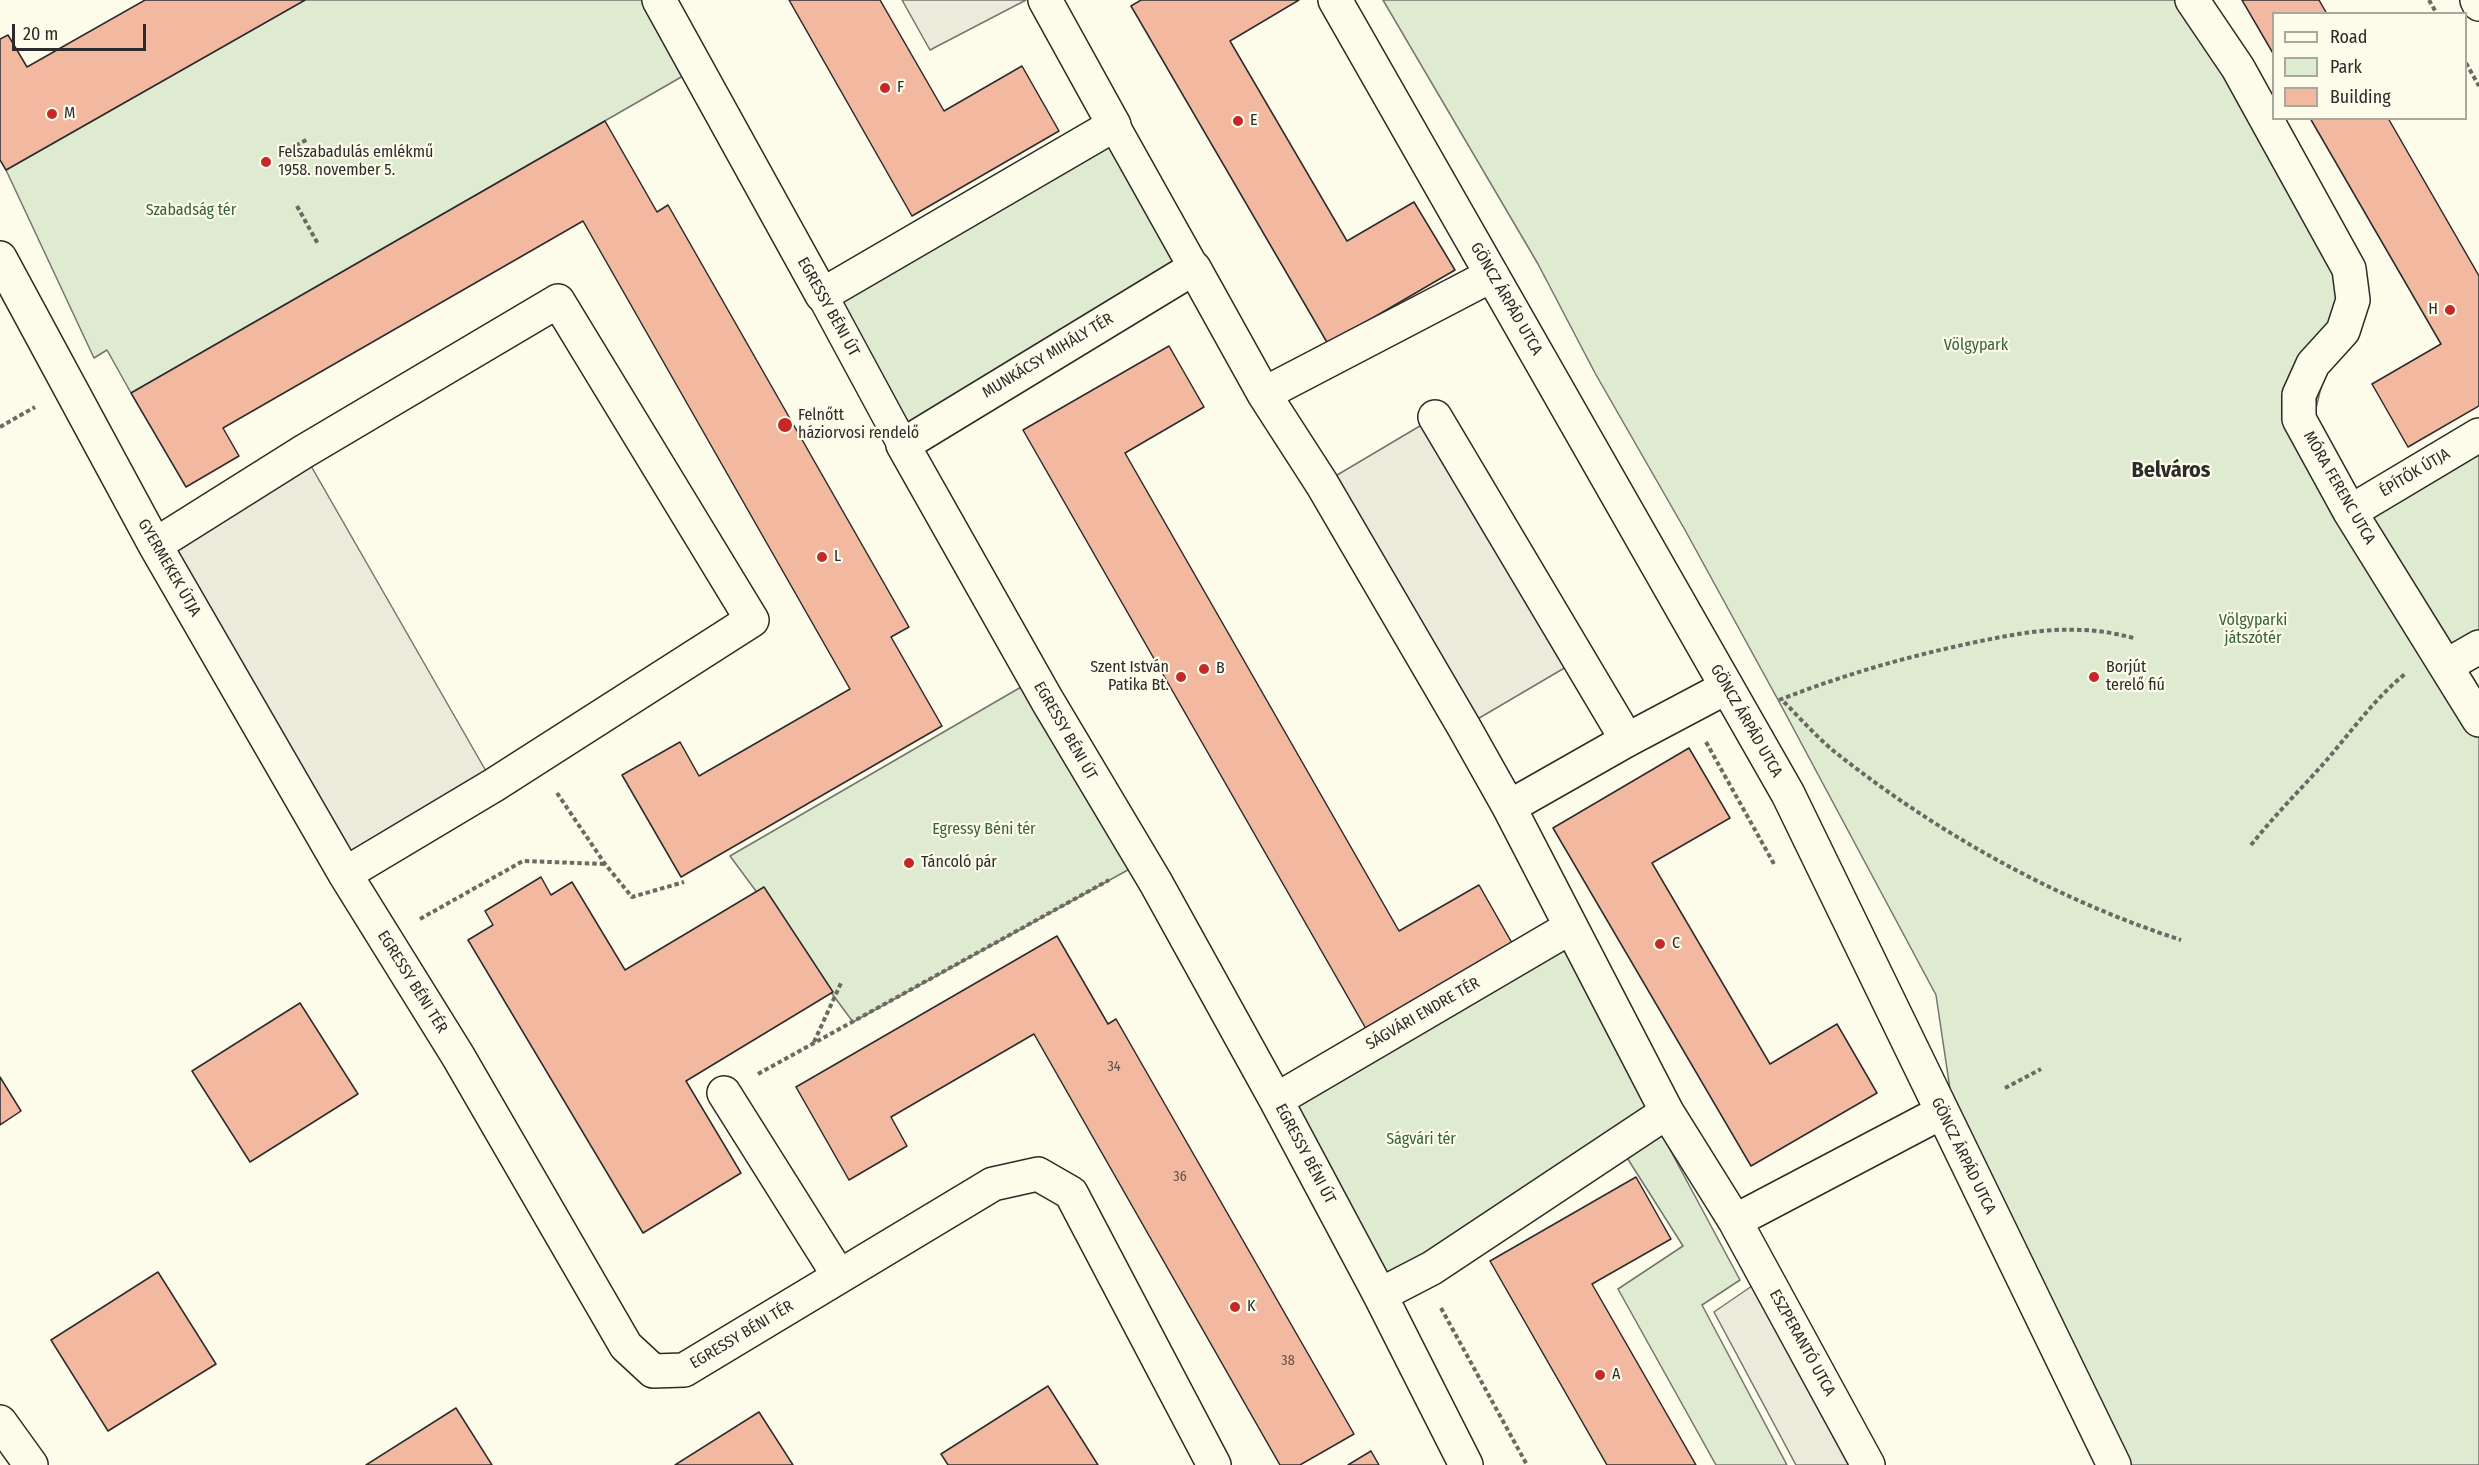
<!DOCTYPE html>
<meta charset="utf-8">
<style>
body{margin:0}
#map{position:relative;width:2479px;height:1465px;overflow:hidden;background:#fdfbea;font-family:"Fira Sans Condensed",sans-serif}
canvas{display:block}
.legend{position:absolute;left:2272px;top:12px;width:195px;height:108px;box-sizing:border-box;background:#fdfbea;border:2px solid #a9a89e;margin:0;padding:8px 10px;list-style:none;font-size:18px;color:#2b2b2b}
.legend li{display:flex;align-items:center;gap:12px;height:30px}
.legend b{width:30px;border:2px solid #a9a89e}
.scale{position:absolute;left:12px;top:24px;width:134px;height:27px;box-sizing:border-box;border:3px solid #2b2b2b;border-top:0;padding-left:8px;font-size:18px;line-height:21px;white-space:nowrap;color:#2b2b2b;-webkit-text-stroke:4px #fdfbea;paint-order:stroke}
</style>
<div id="map">
<canvas width="2479" height="1465"></canvas>
<ul class="legend">
<li><b style="height:8px;background:#fdfbea"></b>Road</li>
<li><b style="height:16px;background:#deebd1"></b>Park</li>
<li><b style="height:16px;background:#f2b8a0"></b>Building</li>
</ul>
<div class="scale">20 m</div>
</div>
<script>
const ctx = document.querySelector('canvas').getContext('2d');
ctx.lineJoin = 'round';
function fill(path, color) { ctx.fillStyle = color; ctx.fill(path, 'evenodd'); }
function stroke(path, color, width, dash) { ctx.strokeStyle = color; ctx.lineWidth = width; ctx.lineCap = dash ? 'butt' : 'round'; ctx.setLineDash(dash || []); ctx.stroke(path); }
function drawText(font, color, halo, rows, align = 'center') {
  ctx.font = font + ' "Fira Sans Condensed",sans-serif'; ctx.lineWidth = 4.5; ctx.setLineDash([]); ctx.textBaseline = 'middle'; ctx.strokeStyle = halo; ctx.fillStyle = color; for (const [text, x, y, turn = 0] of rows) {
    ctx.save(); ctx.translate(x, y); ctx.rotate((+turn || 0) * Math.PI / 180); ctx.textAlign = isNaN(turn) ? turn : align; if (halo) ctx.strokeText(text, 0, 0); ctx.fillText(text, 0, 0); ctx.restore();
  }
}
const green = new Path2D(`
 M305,0H650L690,72L131,393L107,350L94,358L6,170Z
 M1383,0H2192L2349,269L2309,438L2350,511L2479,435V647L2447,666L2479,725V1465H2115L1954,1116L1936,995L1783,709L1685,530L1595,373L1538,264Z
 M1114,125L1194,268L903,445L822,295Z
 M1028,683L1135,866L853,1022L730,856Z
 M1571,927L1667,1112L1380,1295L1276,1100Z
 M1660,1131L1740,1280L1702,1305L1787,1465H1716L1618,1289L1683,1246L1624,1153Z`);
fill(green, '#deebd1');
stroke(green, '#74746e', 1.5);
const parking = new Path2D(`
 M902,0H1026L930,50Z
 M1435,417L1578,660L1464,727L1322,484Z
 M303,452L494,785L345,874L155,545Z
 M1765,1277L1868,1465H1796L1714,1312Z`);
fill(parking, '#eceadb');
stroke(parking, '#74746e', 1.5);
const building = new Path2D(`
 M145,0H305L6,170L0,160V39L8,35L27,67Z
 M789,0H880L944,111L1022,66L1059,131L912,216Z
 M1141,0H1299L1230,41L1347,241L1414,202L1455,270L1328,344L1131,6Z
 M2242,0H2319L2327,14H2274V55Z
 M2310,118H2388L2479,276V406L2408,447L2372,384L2441,344Z
 M605,121L657,212L668,205L909,627L891,637L942,726L681,877L622,775L680,742L699,776L850,689L583,221L223,428L239,456L186,487L131,393Z
 M1169,346L1204,407L1125,453L1399,931L1479,885L1516,950L1369,1034L1023,430Z
 M1689,748L1730,818L1652,863L1770,1064L1837,1024L1877,1093L1751,1166L1553,828Z
 M541,877L551,895L572,882L625,970L764,887L833,992L686,1081L741,1173L643,1233L468,940L493,925L485,911Z
 M1057,936L1108,1024L1116,1019L1354,1434L1300,1465H1280L1034,1034L891,1117L907,1146L849,1180L796,1087Z
 M300,1003L358,1094L250,1162L192,1071Z
 M0,1077L21,1111L0,1125Z
 M1636,1177L1671,1239L1592,1284L1696,1465H1607L1490,1261Z
 M158,1272L216,1364L108,1431L51,1340Z
 M1048,1386L1098,1465H948L941,1454Z
 M456,1408L492,1465H366Z
 M759,1412L793,1465H675Z
 M1371,1451L1379,1465H1348Z`);
fill(building, '#f2b8a0');
stroke(building, '#2b2b2b', 1.5);
const pedestrian = new Path2D(`
 M1114,125L1194,268
 M822,295L903,445`);
const minor = new Path2D(`
 M659,0L822,295L1114,125L1045,0
 M1335,0L1788,794L2114,1465
 M2192,0L2238,68L2349,269L2353,300L2343,331L2313,364L2299,395V419L2350,512L2479,720
 M0,258L155,545L345,874L458,1056L626,1346L653,1371L684,1370L993,1184L1038,1174L1071,1193L1214,1465
 M1264,394L1492,275
 M1435,417L1627,740
 M2350,512L2479,435
 M155,545L303,452L558,301L752,620L494,785L345,874
 M2446,666L2479,647
 M1509,807L1627,740L1727,687
 M724,1093L839,1276
 M1276,1100L1571,927
 M1735,1221L1942,1112
 M1380,1295L1432,1268L1667,1112
 M0,1422L31,1465
 M1466,1465L1380,1295L1276,1100L1156,883L1047,700L903,445L1194,268L1264,394L1322,484L1464,727L1509,807L1667,1112L1735,1221L1868,1465`);
const tertiary = new Path2D(`
 M2477,0L2479,4`);
stroke(pedestrian, '#2b2b2b', 33);
stroke(minor, '#2b2b2b', 36);
stroke(tertiary, '#2b2b2b', 36);
stroke(new Path2D(`
 M2429,0L2437,14
 M2466,63L2479,86
 M289,149L308,139
 M297,206L318,244
 M0,427L35,407
 M1779,700C1846,674 1905,657 1976,642C2010,635 2045,628 2080,630C2099,630 2117,634 2134,638
 M1784,702C1802,720 1820,741 1840,756C1942,836 2058,900 2181,940
 M1706,742L1774,864
 M557,793L605,864L632,897L684,882
 M2251,845C2274,816 2300,790 2325,762C2351,732 2374,699 2405,674
 M420,919L523,861L605,864
 M814,1042L841,983
 M758,1074L1109,880
 M2005,1088L2041,1069
 M1441,1308L1527,1465`), '#6a6964', 4, [4.5, 3]);
stroke(pedestrian, '#fdfbea', 30);
stroke(minor, '#fdfbea', 33);
stroke(tertiary, '#fdfbea', 33);
for (const [x, y, r, color] of [
 [885,88,6,"#c62828"],
 [52,114,6,"#c62828"],
 [1238,121,6,"#c62828"],
 [266,162,6,"#c62828"],
 [2450,310,6,"#c62828"],
 [785,425,8,"#c62828"],
 [822,557,6,"#c62828"],
 [1204,669,6,"#c62828"],
 [1181,677,6,"#c62828"],
 [2094,677,6,"#c62828"],
 [909,863,6,"#c62828"],
 [1660,944,6,"#c62828"],
 [1235,1307,6,"#c62828"],
 [1600,1375,6,"#c62828"]
]) { const dot = new Path2D(); dot.arc(x, y, r, 0, 2 * Math.PI); ctx.fillStyle = color; ctx.fill(dot); stroke(dot, '#fdfbea', 2); }
drawText('14px', '#5d4e48', null, [
 ["34",1114,1067],
 ["36",1180,1177],
 ["38",1288,1361]
]);
drawText('16px', '#2b2b2b', '#fdfbea', [
 ["F",897,88],
 ["M",64,114],
 ["E",1250,121],
 ["Felszabadulás emlékmű",278,153],
 ["1958. november 5.",278,171],
 ["H",2438,310,"right"],
 ["Felnőtt",798,416],
 ["háziorvosi rendelő",798,434],
 ["L",834,557],
 ["Szent István",1169,668,"right"],
 ["Patika Bt.",1169,686,"right"],
 ["Borjút",2106,668],
 ["terelő fiú",2106,686],
 ["B",1216,669],
 ["Táncoló pár",921,863],
 ["C",1672,944],
 ["K",1247,1307],
 ["A",1612,1375]
], 'left');
drawText('16px', '#34623c', '#fdfbea', [
 ["Szabadság tér",191,211],
 ["Völgypark",1976,346],
 ["Völgyparki",2253,621],
 ["játszótér",2253,639],
 ["Egressy Béni tér",984,830],
 ["Ságvári tér",1421,1140]
]);
drawText('16px', '#2b2b2b', '#fdfbea', [
 ["GÖNCZ ÁRPÁD UTCA",1506,299,60],
 ["EGRESSY BÉNI ÚT",828,307,61],
 ["MUNKÁCSY MIHÁLY TÉR",1048,356,-31],
 ["ÉPÍTŐK ÚTJA",2415,473,-31],
 ["MÓRA FERENC UTCA",2339,488,60],
 ["GYERMEKEK ÚTJA",169,568,60],
 ["GÖNCZ ÁRPÁD UTCA",1746,721,60],
 ["EGRESSY BÉNI ÚT",1065,731,60],
 ["EGRESSY BÉNI TÉR",412,982,58],
 ["SÁGVÁRI ENDRE TÉR",1423,1014,-30],
 ["EGRESSY BÉNI ÚT",1305,1154,62],
 ["GÖNCZ ÁRPÁD UTCA",1963,1156,64],
 ["EGRESSY BÉNI TÉR",742,1335,-31],
 ["ESZPERANTÓ UTCA",1802,1343,61]
]);
drawText('bold 22px', '#2b2b2b', '#fdfbea', [
 ["Belváros",2171,471]
]);
</script>
